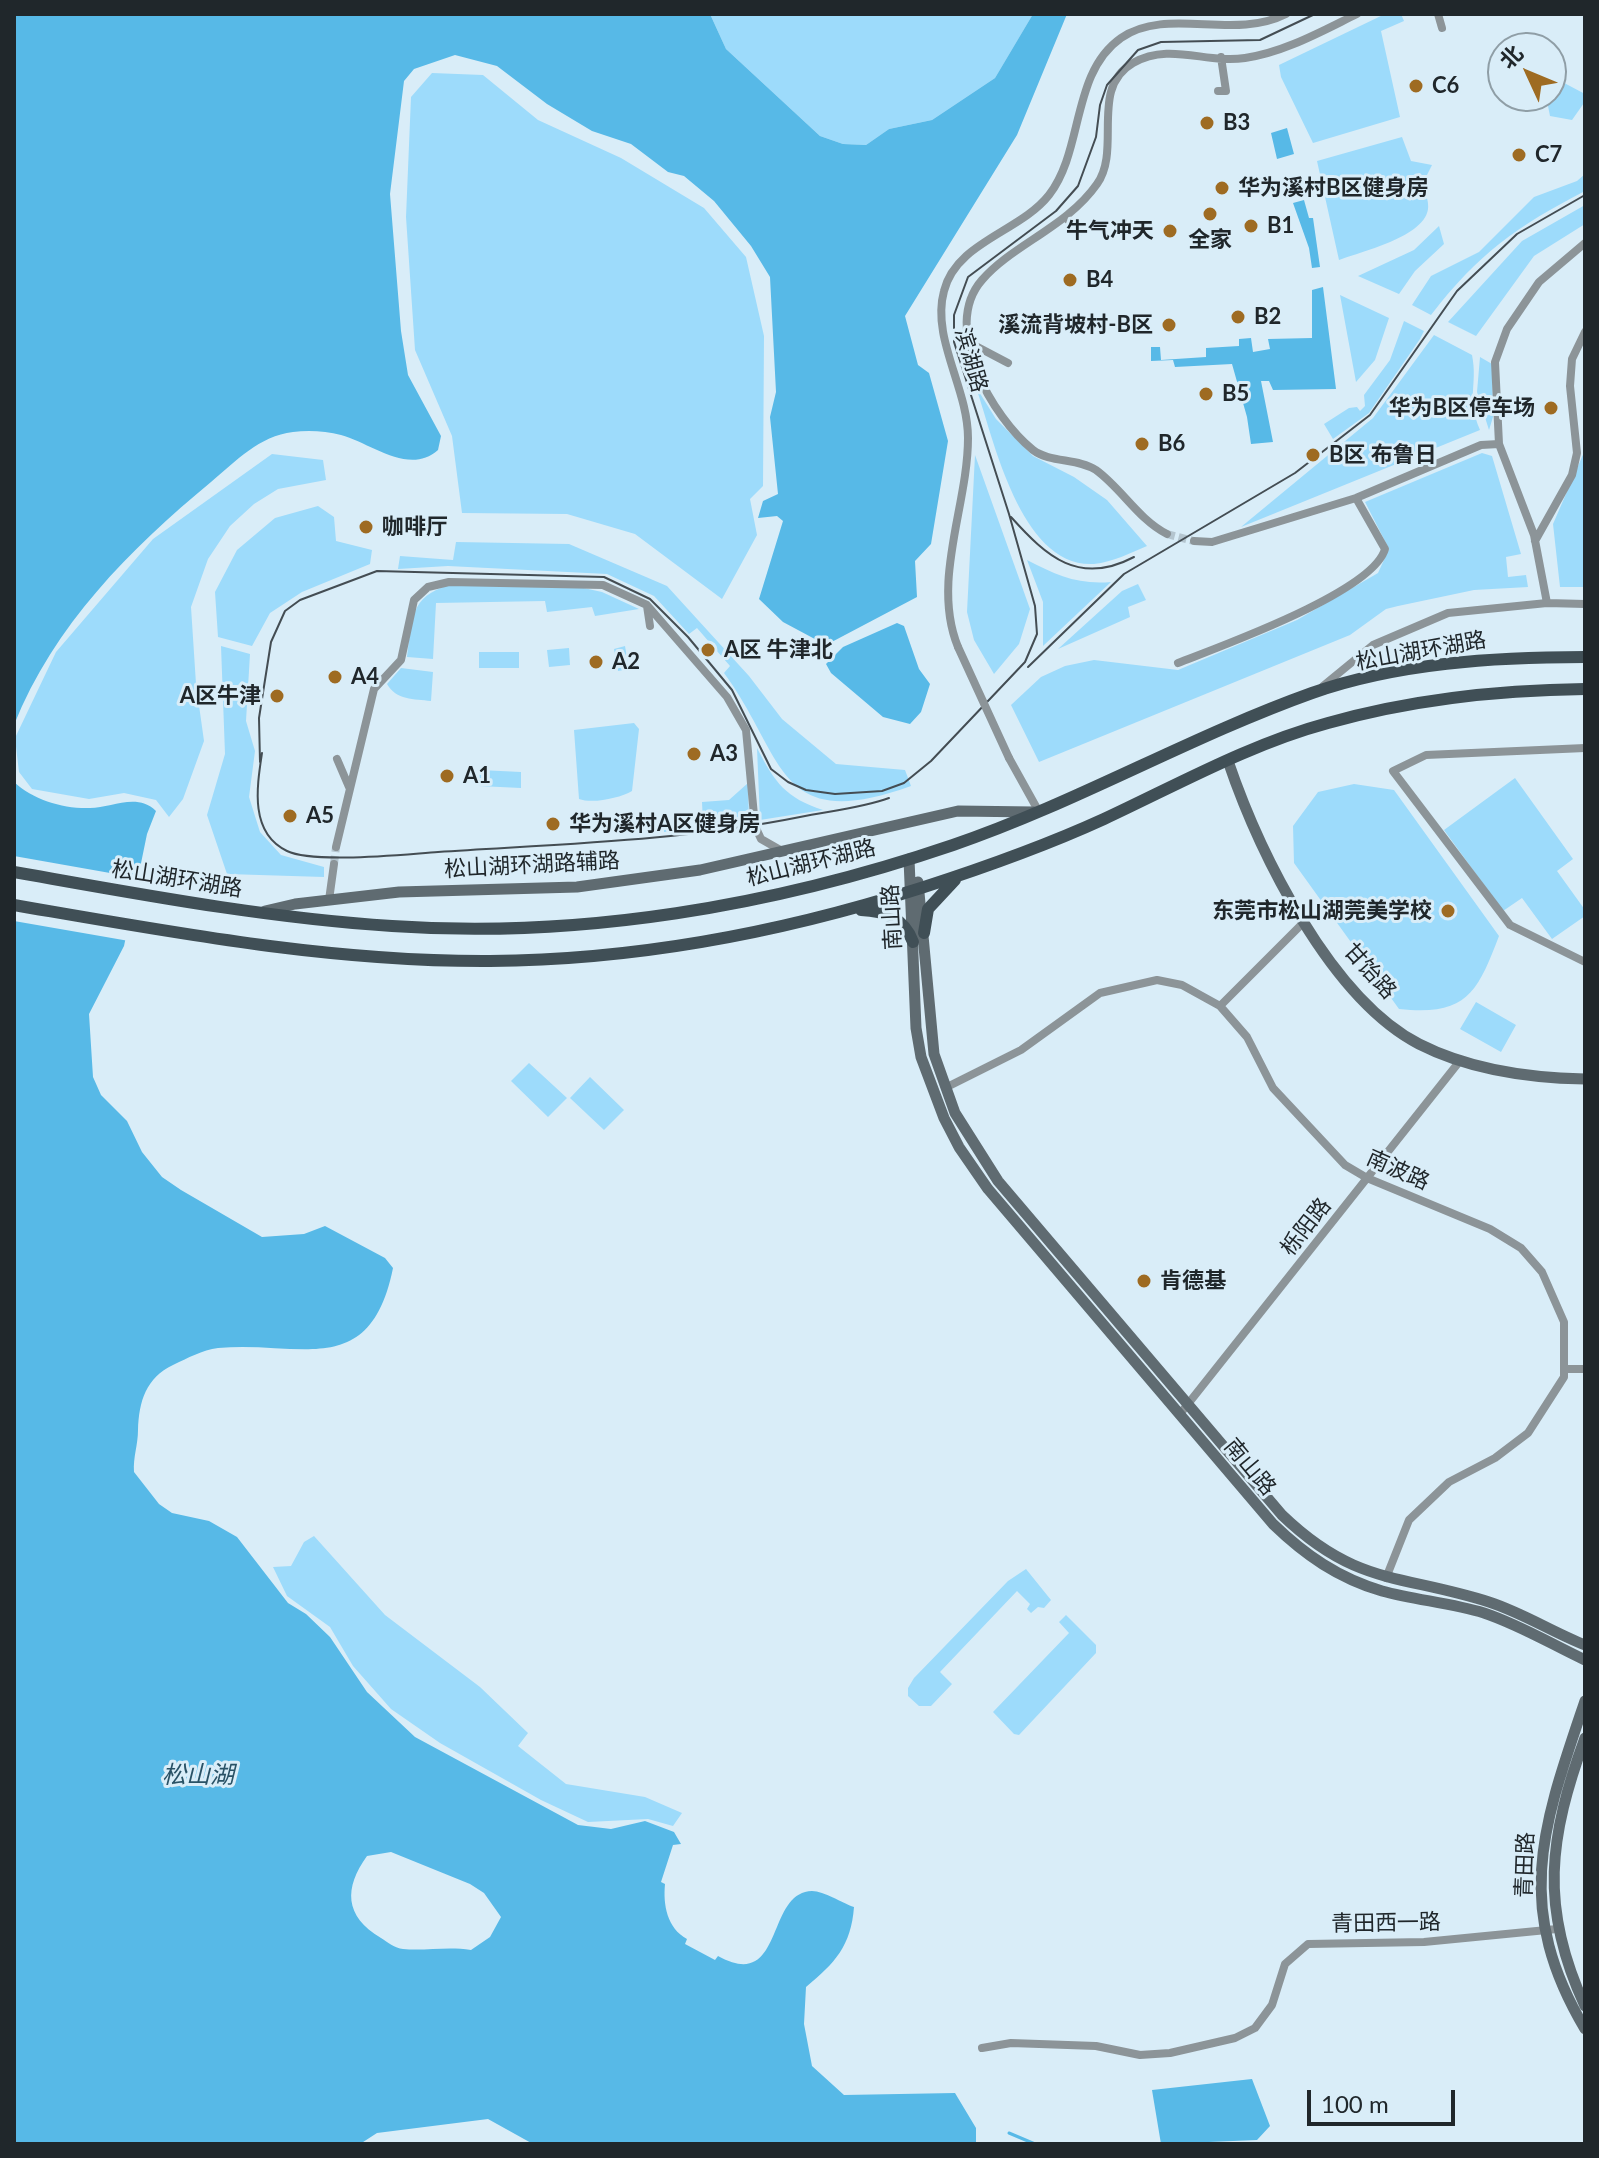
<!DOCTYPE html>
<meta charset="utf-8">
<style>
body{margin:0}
#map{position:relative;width:1599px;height:2158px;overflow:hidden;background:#d9edf8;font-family:Lato,"Noto Sans SC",sans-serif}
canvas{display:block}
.frame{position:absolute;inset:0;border:16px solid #20272b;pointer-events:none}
.north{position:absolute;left:1487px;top:32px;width:80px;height:80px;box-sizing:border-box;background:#d9edf8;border:2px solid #8f9ea6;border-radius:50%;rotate:314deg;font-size:22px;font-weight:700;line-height:32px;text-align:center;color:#20272b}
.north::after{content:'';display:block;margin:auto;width:28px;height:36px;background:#9e6b22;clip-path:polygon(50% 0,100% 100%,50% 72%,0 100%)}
.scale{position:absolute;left:1307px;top:2090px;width:148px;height:36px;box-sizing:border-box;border:4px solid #20272b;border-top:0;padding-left:10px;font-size:24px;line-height:28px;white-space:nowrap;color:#20272b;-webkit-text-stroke:6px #d9edf8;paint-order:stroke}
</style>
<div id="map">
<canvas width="1599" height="2158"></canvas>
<div class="frame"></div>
<div class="north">北</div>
<div class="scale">100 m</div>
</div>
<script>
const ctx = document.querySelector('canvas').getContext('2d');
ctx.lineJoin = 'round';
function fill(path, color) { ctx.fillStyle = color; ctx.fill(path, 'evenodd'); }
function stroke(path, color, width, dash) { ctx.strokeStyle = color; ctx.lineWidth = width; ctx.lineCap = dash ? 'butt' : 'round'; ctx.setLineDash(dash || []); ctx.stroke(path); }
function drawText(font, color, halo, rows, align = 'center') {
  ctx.font = font + ' Lato,"Noto Sans SC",sans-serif'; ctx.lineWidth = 6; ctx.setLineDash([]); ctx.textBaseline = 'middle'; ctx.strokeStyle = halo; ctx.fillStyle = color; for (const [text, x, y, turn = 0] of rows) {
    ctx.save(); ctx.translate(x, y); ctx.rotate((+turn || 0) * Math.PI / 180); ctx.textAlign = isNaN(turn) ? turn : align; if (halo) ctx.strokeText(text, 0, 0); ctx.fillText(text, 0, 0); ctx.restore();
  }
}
fill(new Path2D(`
 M710,14H1033L995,78L932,120L889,129L866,145L843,144L820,136L726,49Z
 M1385,14H1401L1404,21L1381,31L1400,117L1313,143L1281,77L1279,65Z
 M432,73L483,75L538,120L621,158L704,208L746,257L764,336L763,486L750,499L757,535L722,599L635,534L567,514L462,513L452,436L415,350L406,217L411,97Z
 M1551,76L1585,94L1584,103L1572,120L1550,116L1546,96H1551Z
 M1402,137L1411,161L1432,165L1422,185C1424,191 1428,198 1428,204C1432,235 1363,251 1339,260L1317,161Z
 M1585,174V191C1517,226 1478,254 1431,315L1412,305L1431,276L1479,252L1534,197L1577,181Z
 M1585,205V224L1534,256L1476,336L1448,322L1522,241Z
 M1439,226L1444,244L1415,271L1399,294L1358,276L1414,250Z
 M1340,295L1389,318L1375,360L1356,382Z
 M1404,321L1424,331L1420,339L1369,413L1333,439L1324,424L1349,408L1357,407L1360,411L1365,406L1364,395L1390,360Z
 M1434,335L1472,355C1478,385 1466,397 1480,430L1241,527L1373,418Z
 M1480,357L1492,364L1493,417L1489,430L1477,392Z
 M976,387L996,419L1033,456L1074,477L1107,500L1147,546C1130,553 1113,562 1094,564C1021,568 994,441 976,387Z
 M1585,450V587H1560L1553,524Z
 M1482,453L1492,456L1521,554L1506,557L1508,577L1526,575L1528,587L1474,590L1398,606L1386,609L1350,635L1039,762L1011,705L1041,677L1065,666L1094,660L1178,670L1297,620L1378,573L1389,549L1365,502Z
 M272,454L323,460L326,480L278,489L254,504L230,526L208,559L191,607L196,684L204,741L183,799L169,817L156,800L124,793L89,799L32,789L19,772L15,738L56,652L153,539Z
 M975,455L1030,609L1019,644L994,674L974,640L967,612Z
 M318,506L334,517L336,541L372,550L370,564L302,592L270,613L252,646L218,637L215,592L237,550L275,518Z
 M456,542L569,544L667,586L749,676L782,719L836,764L905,770L911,786C775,835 786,757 724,673L730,666L697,628L689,634L654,596L607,574L448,566L398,569L400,556L453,560Z
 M1027,560C1056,575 1078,585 1111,582L1043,646V602Z
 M1138,584L1146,600L1128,607L1130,617L1058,649L1122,591Z
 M450,585L579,587L602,592L639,609L595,616L592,607L547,612L545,601L436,603L433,659L407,657C412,621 409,596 450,585Z
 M221,646L250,654L246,721L255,751L249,797L260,832L281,855L324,867V877L227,874L207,815L225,754Z
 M625,646L629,669L618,671L614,649Z
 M569,648L570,665L549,667L547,650Z
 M479,652H519V668H479Z
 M401,668L433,672L431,701C414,699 396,700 387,684Z
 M634,723L639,729L632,791C620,798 593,804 579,799L574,730Z
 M757,748C775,783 786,798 823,810L760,820Z
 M480,770L521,772V788L479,786Z
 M1515,778L1573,859L1557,871L1585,910V916L1552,939L1522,898L1503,911L1444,830Z
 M748,783L749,823L664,832V827L703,824L702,802L729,800Z
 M1354,784L1394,790L1499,936C1477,994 1466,1016 1399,1009L1294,863L1293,826L1318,792Z
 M1476,1002L1516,1025L1501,1052L1460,1029Z
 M529,1063L567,1098L548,1117L511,1081Z
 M590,1077L624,1110L604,1130L570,1098Z
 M314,1536L385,1615L480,1687L528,1733L518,1746L566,1784L645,1797L682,1813L673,1826L648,1819L588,1822L541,1800L440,1743L391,1709L353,1666L330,1627L287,1596L273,1567L291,1566L304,1542Z
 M1026,1569L1051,1600L1044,1608L1038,1607L1031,1613L1027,1609L1030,1604L1017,1591L940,1672L952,1684L931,1706H919L908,1696V1688L914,1678L1008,1581Z
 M1066,1615L1096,1645V1653L1019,1735L1014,1734L993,1712L1069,1633L1059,1622Z`), '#9ddbfb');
fill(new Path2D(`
 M14,14H710L726,49L820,136L843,144L866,145L889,129L932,120L995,78L1033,14H1067L1017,135L905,316L918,365L929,373L948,441L931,544L915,561L917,597L826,645L783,622L759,599L783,521L777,516L758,518L763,501L778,494L770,417L776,392L770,277L751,246L714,201L684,176L668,172L631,144L592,131L547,104L497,66L455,55L414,69L404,81L390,194L401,331L408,375L441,436L438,450C409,476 371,443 341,435C326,431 308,430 293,432C259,436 236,461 211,482C130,549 54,625 14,725Z
 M1287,128L1294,154L1277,159L1271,133Z
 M1304,200L1309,218H1313L1320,267L1312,268L1309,248L1293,203Z
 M1323,287L1336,389L1273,390L1269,381H1261L1273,442L1251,444L1247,417L1232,364L1175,367L1173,360L1151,361V347H1160L1161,360L1206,357V348L1239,346V339L1251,338L1253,352L1270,349L1268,339L1312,338V290Z
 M897,623L904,626L919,669L930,684L921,712L910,724L883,717L831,673L826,664L843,647Z
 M14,782C33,800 64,809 90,808C111,808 137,792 156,811L147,834L124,946L89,1014L93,1077L101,1095L127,1121L142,1152L162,1177L181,1190L262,1237L304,1234L325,1226L385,1258L393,1268C370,1382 299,1340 218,1348C202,1350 188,1358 173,1365C146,1378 139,1401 138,1430C138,1445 133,1457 134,1472L159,1504L172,1513L209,1521L237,1537L288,1603L306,1614L330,1637L367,1692L415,1737L578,1825L611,1829L645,1821L674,1832L681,1844L673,1845L661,1882L665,1884C663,1905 667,1928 687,1939L685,1944L715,1960L718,1956C785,1993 765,1892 812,1891C824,1891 842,1903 854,1907C851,1946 835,1963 806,1987L804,2024L812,2066L844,2095L955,2093L976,2128V2144H533L488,2119L377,2133L360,2144H14ZM391,1852L470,1884L484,1893L501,1917L490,1937L471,1950C448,1946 426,1951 403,1949C395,1948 387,1942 381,1938C344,1916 344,1888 367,1856Z
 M1252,2079L1270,2126L1257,2140L1161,2144L1152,2090Z`), '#57b9e7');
fill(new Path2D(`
 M14,856L144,879L129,941L14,921Z`), '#d9edf8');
stroke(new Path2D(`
 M1009,2133L1035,2144`), '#57b9e7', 3);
stroke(new Path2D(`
 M1167,534L1194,541
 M334,864L336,847`), '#b4c5cf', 8, [8, 4]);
stroke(new Path2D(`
 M1438,14L1442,28
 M1218,91H1226L1221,57
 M1065,217L1080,232
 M970,343L1008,363
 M1167,534C1138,519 1122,489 1096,470C1078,458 1050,463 1033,450C993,418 940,328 982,280C1012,245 1067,227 1097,184C1122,149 1089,88 1133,63C1170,42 1206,64 1245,58C1285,52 1322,31 1357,14
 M1194,541L1212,542L1356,498L1481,445L1499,444
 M1535,541L1572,475L1577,453L1570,386L1572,359L1585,332
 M1547,603L1585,604
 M647,606L650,626
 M958,647C931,581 968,506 968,438C968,388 931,338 944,291C956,242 1020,232 1049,195C1084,150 1071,73 1121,38C1167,6 1233,41 1286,14
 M1178,663C1221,646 1373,592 1385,549L1356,498
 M1323,686L1373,645L1448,613L1547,603L1534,535L1499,444L1495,362L1507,329L1539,282L1585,243
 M1585,748L1426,755L1393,771L1510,925L1585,962
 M1009,758L1039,812
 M337,759L349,787
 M336,847L374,689L401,660L414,600L428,587L449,582L603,585L647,605L727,697L746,730L755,826L761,839L782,851
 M329,900L334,864
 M1220,1006L1305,921
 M945,1088L1021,1050L1100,993L1157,980L1182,985L1220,1006L1247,1037L1273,1088L1345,1165L1367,1178L1490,1229L1521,1248L1542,1272L1564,1322V1377L1528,1433L1495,1458L1449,1482L1409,1520L1386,1578
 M1564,1369H1585
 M1180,1414L1459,1062
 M982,2048L1011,2043L1096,2046L1140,2055L1170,2053L1235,2038L1255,2028L1272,2005L1285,1964L1308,1944L1424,1942L1557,1929`), '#8c9498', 8);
stroke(new Path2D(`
 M1228,761C1259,852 1330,998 1419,1044C1468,1069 1530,1078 1585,1079
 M909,859L916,1028L921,1057L944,1118L959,1147L988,1189L1273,1524C1305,1555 1338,1578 1382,1591C1415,1600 1451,1603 1484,1613C1520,1625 1551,1644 1585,1660
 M918,882L934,1054L955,1113L998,1181L1282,1515C1356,1586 1401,1574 1489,1602C1523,1613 1552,1632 1585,1645
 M265,911L295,904L399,892L577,887L700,870L958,811L1034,812
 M1585,1701C1543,1825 1512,1906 1585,2029
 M1585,1738C1549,1837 1539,1907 1585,2006`), '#5f6b71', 11);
stroke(new Path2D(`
 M14,872C139,894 265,918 392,926C581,939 774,906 953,845C1076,803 1189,737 1312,693C1397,663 1495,657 1585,657
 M14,905C171,932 330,962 490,961C635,960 783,932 921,888C983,868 1045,846 1104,819C1177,785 1250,744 1328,723C1413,699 1497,690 1585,689
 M861,910C885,911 904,918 913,942
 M924,933L928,909L955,880`), '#404f56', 12);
stroke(new Path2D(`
 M1011,517C1047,557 1079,586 1134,557
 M1028,667L1124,574L1295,473L1370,415L1457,291L1517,234L1585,195
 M262,753C257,786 249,833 287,851C314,864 406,854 438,852C559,844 681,841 800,817C829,811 861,808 889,798
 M260,762L259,718L271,642L285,611L300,600L377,571L604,577L650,599L688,637L732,690L771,769L788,782L806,790L835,794L882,791L904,783L931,761L1025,662L1037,634L1035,606L1009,514L954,342V315L968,277L1056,211L1078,186L1096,137L1100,105L1107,85L1138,50L1161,42L1260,40L1315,14`), '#444d53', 2);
stroke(new Path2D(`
 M958,647L1009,758`), '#8c9498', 8);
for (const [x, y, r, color] of [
 [1416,86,8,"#9e6b22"],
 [1207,123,8,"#9e6b22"],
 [1519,155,8,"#9e6b22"],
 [1222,188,8,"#9e6b22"],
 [1210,214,8,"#9e6b22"],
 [1251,226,8,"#9e6b22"],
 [1170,231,8,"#9e6b22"],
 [1070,280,8,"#9e6b22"],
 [1238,317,8,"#9e6b22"],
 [1169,325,8,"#9e6b22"],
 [1206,394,8,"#9e6b22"],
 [1551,408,8,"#9e6b22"],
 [1142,444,8,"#9e6b22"],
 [1313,455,8,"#9e6b22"],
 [366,527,8,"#9e6b22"],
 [708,650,8,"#9e6b22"],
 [596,662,8,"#9e6b22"],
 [335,677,8,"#9e6b22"],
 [277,696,8,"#9e6b22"],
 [694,754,8,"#9e6b22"],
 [447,776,8,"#9e6b22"],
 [290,816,8,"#9e6b22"],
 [553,824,8,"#9e6b22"],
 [1448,911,8,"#9e6b22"],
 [1144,1281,8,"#9e6b22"]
]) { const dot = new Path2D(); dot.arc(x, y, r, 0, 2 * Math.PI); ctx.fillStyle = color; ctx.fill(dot); stroke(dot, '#d9edf8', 3); }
drawText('bold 22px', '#20272b', '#d9edf8', [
 ["C6",1432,86],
 ["B3",1223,123],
 ["C7",1535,155],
 ["华为溪村B区健身房",1238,188],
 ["B1",1267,226],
 ["牛气冲天",1154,231,"right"],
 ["全家",1210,240,"center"],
 ["B4",1086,280],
 ["B2",1254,317],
 ["溪流背坡村-B区",1153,325,"right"],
 ["B5",1222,394],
 ["华为B区停车场",1535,408,"right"],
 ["B6",1158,444],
 ["B区 布鲁日",1329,455],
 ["咖啡厅",382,527],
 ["A区 牛津北",724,650],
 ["A2",612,662],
 ["A4",351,677],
 ["A区牛津",261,696,"right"],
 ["A3",710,754],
 ["A1",463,776],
 ["A5",306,816],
 ["华为溪村A区健身房",569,824],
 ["东莞市松山湖莞美学校",1432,911,"right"],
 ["肯德基",1160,1281]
], 'left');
drawText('22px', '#20272b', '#d9edf8', [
 ["滨湖路",971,360,74],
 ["松山湖环湖路",1421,651,-10],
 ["松山湖环湖路",811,863,-14],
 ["松山湖环湖路辅路",532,865,-3],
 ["松山湖环湖路",177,879,9],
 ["南山路",892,917,-93],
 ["甘饴路",1370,971,48],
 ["南波路",1398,1170,24],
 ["栎阳路",1306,1227,-52],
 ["南山路",1250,1467,50],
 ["青田路",1525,1865,-88],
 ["青田西一路",1386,1923,-1]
]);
drawText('italic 24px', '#295266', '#d9edf8', [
 ["松山湖",198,1775]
]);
</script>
